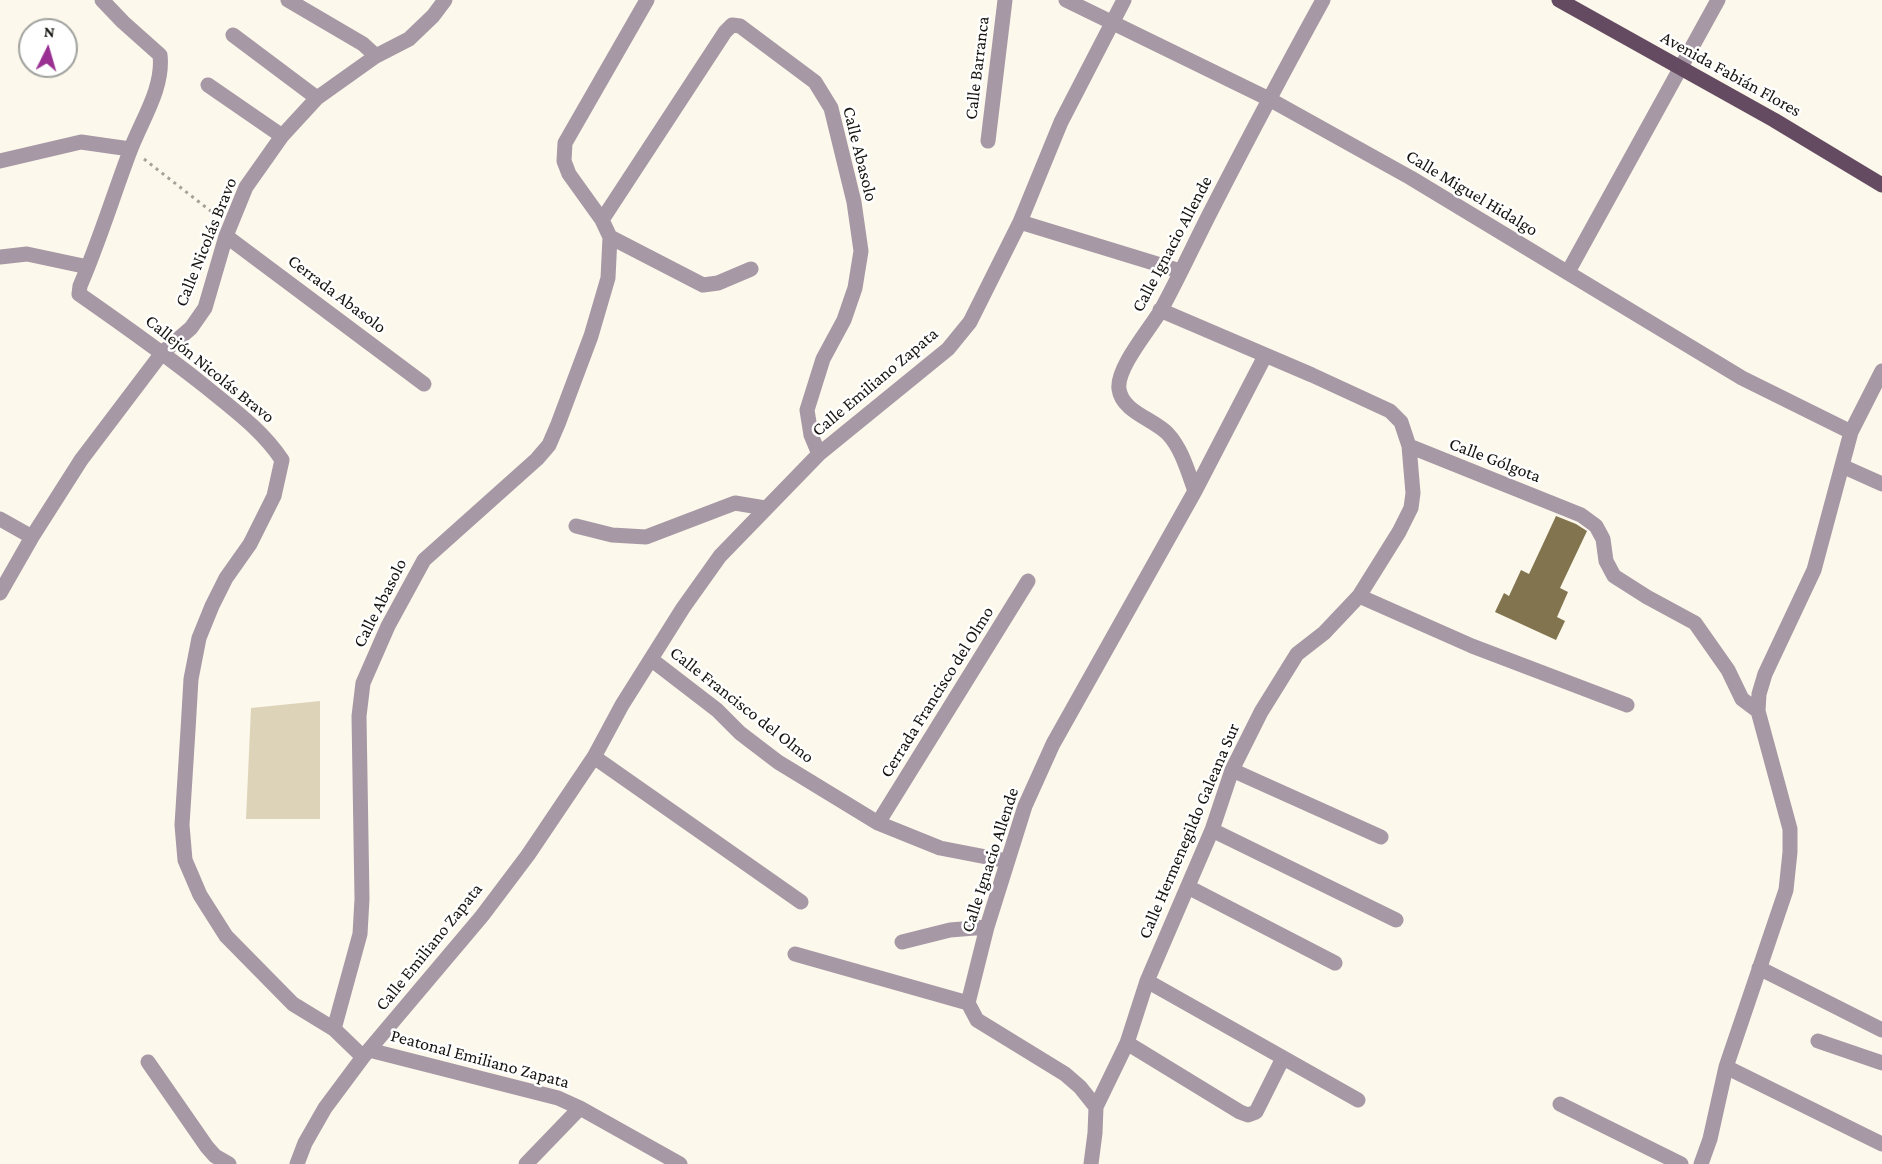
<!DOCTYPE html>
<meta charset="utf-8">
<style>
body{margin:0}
#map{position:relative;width:1882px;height:1164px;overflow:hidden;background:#fcf8eb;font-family:"Crimson Pro",serif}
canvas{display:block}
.north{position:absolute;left:18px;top:18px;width:60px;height:60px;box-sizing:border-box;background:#fff;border:2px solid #a1a19f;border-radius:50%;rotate:5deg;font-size:16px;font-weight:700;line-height:24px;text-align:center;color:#151410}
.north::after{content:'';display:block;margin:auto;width:21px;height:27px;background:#993092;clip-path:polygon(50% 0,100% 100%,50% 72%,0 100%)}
</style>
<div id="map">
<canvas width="1882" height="1164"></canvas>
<div class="north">N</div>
</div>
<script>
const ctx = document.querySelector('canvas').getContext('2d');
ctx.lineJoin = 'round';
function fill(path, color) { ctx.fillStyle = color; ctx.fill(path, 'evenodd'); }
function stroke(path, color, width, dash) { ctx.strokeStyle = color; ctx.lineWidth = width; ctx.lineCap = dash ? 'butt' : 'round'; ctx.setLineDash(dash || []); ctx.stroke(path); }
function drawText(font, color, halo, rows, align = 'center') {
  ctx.font = font + ' "Crimson Pro",serif'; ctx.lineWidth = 5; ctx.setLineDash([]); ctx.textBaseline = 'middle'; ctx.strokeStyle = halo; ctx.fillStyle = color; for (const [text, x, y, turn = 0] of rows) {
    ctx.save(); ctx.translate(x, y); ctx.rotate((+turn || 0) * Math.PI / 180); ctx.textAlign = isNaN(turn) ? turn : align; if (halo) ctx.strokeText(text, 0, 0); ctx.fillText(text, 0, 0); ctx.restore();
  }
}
fill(new Path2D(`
 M320,701V819H246L251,708Z`), '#ddd3b8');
fill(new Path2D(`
 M1556,516L1576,524L1587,531L1560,588L1568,592L1557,617L1565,621L1556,640L1495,612L1504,593L1509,596L1521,570L1529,574Z`), '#81744e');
stroke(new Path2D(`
 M144,159L217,216`), '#a5a299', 3, [3, 4.5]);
stroke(new Path2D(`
 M102,0L123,22L160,55C164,88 141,121 130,151C113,196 99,242 80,286L79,294C122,324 165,354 206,387C234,410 262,430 282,460L274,496L250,544L226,578L212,606L199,638L191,679L188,730L182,825L185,860L200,895L226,936L293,1004L334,1029L363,1057
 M288,0L363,44L376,56
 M1066,0L1269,99L1411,178L1742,378L1851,432
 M233,35L317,98
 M208,85L282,136
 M988,141L1005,0
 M0,161L81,142L130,149
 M602,220L725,32L732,25L740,26L815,82L831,108L854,202L861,251L855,288L844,320L823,359L807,410L811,435L819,454
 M1020,222L1180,271
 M226,236L424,384
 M610,237L703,285L718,283L751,269
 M0,257L27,254L88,267
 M1568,272L1718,0
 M1160,310L1312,375L1390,411L1401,422L1409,446L1581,515L1596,526L1603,539L1606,561L1614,576L1647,597L1695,623L1728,670L1742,699L1758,711
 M1842,466L1882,484
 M1195,491C1188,472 1182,449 1168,434C1154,419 1122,412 1119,389C1116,368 1150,329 1161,310C1179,277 1195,242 1212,209C1248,139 1285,69 1323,0
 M0,519L32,537
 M576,526L612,535L646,537L735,503L765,508
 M0,593L32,537L81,460L162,353L191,328L205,308L226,236L246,187L282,136L317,98L376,56L409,39L433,16L445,0
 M1359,596L1472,646L1627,705
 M652,660L717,710L740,733L778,762L878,823L940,848L1007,861
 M594,757L801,902
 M1232,770L1381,837
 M878,823L1028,581
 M1212,830L1396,920
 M1188,887L1335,963
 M902,942L950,930L987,927
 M795,954L968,1003
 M1759,968L1882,1030
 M1147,981L1358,1100
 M334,1029L360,934L362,899L359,716L363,683L388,626L424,560L537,459L549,445L558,424L591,336L608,278L610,237L602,220L569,174L564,161L565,143L647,0
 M1818,1041L1882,1063
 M1127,1043L1240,1112L1248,1115L1256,1112L1283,1058
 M369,1050L558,1098L580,1108L680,1164
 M148,1062L207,1147L215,1156L229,1164
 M1726,1067L1882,1144
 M1560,1104L1681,1164
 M1096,1107L1080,1087L1065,1074L977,1020L968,1003L987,927L1025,806L1053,744L1195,491L1265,356
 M297,1164L305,1143L325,1108L363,1057L482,916L528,855L594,757L622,705L683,608L720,556L819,454L948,349L970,322L1020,222L1061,122L1124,0
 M526,1164L580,1108
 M1091,1164L1095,1133L1096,1107L1127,1043L1147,981L1212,830L1232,770L1261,712L1297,654L1324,633L1359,596L1399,532L1411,508L1413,493L1409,446
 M1701,1164L1710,1139L1726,1067L1786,890L1790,852V829L1758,711L1759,694L1765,674L1814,570L1851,432L1882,371`), '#a798a5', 15);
stroke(new Path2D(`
 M1559,0L1774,120L1882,185`), '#654b61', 15);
drawText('18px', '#151410', '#fff', [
 ["Calle Barranca",977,68,-83],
 ["Avenida Fabián Flores",1731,74,29],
 ["Calle Abasolo",860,154,76],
 ["Calle Miguel Hidalgo",1472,193,31],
 ["Calle Nicolás Bravo",206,242,-68],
 ["Calle Ignacio Allende",1172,244,-62],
 ["Cerrada Abasolo",337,294,37],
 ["Callejón Nicolás Bravo",210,369,39],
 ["Calle Emiliano Zapata",875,382,-40],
 ["Calle Gólgota",1495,460,21],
 ["Calle Abasolo",380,603,-63],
 ["Cerrada Francisco del Olmo",937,692,-58],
 ["Calle Francisco del Olmo",742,705,38],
 ["Calle Hermenegildo Galeana Sur",1189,831,-67],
 ["Calle Ignacio Allende",990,860,-72],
 ["Calle Emiliano Zapata",429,947,-51],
 ["Peatonal Emiliano Zapata",480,1059,15]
]);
</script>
